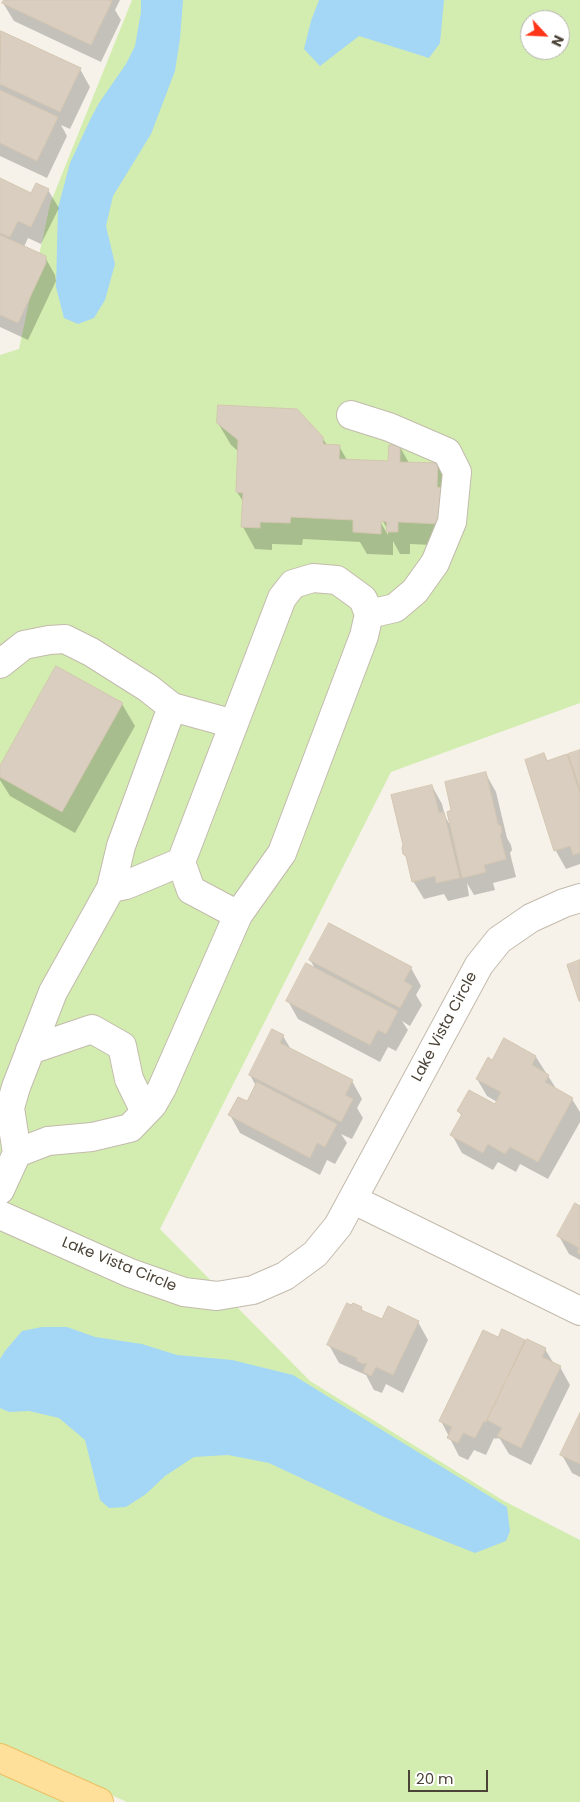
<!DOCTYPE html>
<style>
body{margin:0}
#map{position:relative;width:580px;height:1802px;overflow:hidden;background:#f6f2ea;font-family:Poppins,sans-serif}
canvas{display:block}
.north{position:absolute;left:520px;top:10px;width:50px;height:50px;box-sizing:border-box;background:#fff;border:1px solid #b7b4af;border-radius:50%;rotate:115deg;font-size:14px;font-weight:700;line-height:20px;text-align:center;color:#4b4337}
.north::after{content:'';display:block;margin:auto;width:18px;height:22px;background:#ff3519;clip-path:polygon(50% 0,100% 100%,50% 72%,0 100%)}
.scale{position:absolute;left:408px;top:1770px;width:80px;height:22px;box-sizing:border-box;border:2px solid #4b4337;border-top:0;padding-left:6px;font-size:15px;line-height:18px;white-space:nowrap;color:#4b4337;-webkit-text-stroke:4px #fff;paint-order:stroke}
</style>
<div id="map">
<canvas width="580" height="1802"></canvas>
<div class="north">N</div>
<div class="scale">20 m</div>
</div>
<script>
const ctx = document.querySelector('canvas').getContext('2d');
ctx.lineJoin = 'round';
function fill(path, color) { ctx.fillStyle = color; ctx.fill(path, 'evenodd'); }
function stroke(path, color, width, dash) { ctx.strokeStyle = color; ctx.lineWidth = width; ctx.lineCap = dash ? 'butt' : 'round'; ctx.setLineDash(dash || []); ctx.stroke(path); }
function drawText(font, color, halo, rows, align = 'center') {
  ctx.font = font + ' Poppins,sans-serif'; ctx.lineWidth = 5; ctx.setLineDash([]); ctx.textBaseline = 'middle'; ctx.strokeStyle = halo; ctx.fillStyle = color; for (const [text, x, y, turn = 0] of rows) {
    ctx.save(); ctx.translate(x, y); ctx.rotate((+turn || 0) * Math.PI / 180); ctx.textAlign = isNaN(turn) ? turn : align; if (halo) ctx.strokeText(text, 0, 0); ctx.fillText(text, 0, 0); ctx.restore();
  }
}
fill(new Path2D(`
 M132,0H580V703L391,772L160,1229L310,1381L504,1501L580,1540V1802H127L0,1746V355L19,349L50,204ZM530,20H560V50H530Z
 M0,1773L65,1802H0Z`), '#d3edb1');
fill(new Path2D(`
 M141,0H183L180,39L175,71L151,134L113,196L106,226L115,264L105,300L94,318L78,324L64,318L56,287L58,208L70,163L90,120L99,103L126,64L135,46L141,12Z
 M319,0H444L440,43L429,58L359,36L320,66L304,49L311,21Z
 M42,1327H67L95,1337L142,1344L177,1355L232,1360L293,1375L507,1507L510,1531L506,1541L475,1553L382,1516L269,1463L228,1455L194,1457L165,1476L146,1494L126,1507L109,1508L100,1500L85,1440L59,1418L29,1411L9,1412L0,1408V1359L5,1351L22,1331Z`), '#a4d6f6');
fill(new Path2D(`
 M5,0H120L115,10L121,20L101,62L14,21L3,3Z
 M2,33L80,69L90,87L70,129L61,125L67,136L47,178L0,156V36Z
 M0,179L32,194L48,190L59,208L41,244L28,238L24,247L45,257L55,275L56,281L28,340L0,327Z
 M218,423L322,437L327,445L339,446L347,460L389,462L400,447L409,463L438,464L450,486L454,546L410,544V554H400L393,541V555L367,554L360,542L303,539L302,545L272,544V550L255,549L243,527L244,503L237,492L239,452L231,445ZM379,515L388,530V535L377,516Z
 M122,704L135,726L75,833L10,796L0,780V769Z
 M580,751V864L566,869L556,851L527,761L544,755L548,762Z
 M486,774L496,792L507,838L511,845L512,850L510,853L516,877L493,883L495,890L474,895L467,883L469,896L448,901L444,894L424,899L413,881L408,860L404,854L432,786L442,804L445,816L451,827L453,811Z
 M310,960L411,968L421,986L416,995L422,1005L410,1026L402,1021L408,1030L396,1051L388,1047L380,1062L298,1019L288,1001L316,970Z
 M283,1036L292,1051L352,1081L362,1099L357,1108L363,1118L352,1139L341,1134L347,1143L335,1164L327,1160L320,1175L240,1133L230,1115L248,1103L256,1086L250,1075Z
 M504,1040L536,1057L557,1090L572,1099L580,1112V1122L548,1179L520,1164L516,1172L498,1162L493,1170L462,1153L452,1135L462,1117L459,1111L495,1105L497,1102L487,1096L477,1079L492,1061Z
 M580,1207V1260L569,1254L559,1236Z
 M361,1308L364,1312L382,1321L418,1322L428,1340L403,1393L386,1384L382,1393L374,1390L366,1375L339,1363L329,1345Z
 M503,1331L545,1349L554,1364L560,1367L570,1385L531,1465L509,1454L500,1439L497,1438L496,1439L494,1438L486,1455L474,1450L468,1460L459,1456L441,1421L499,1339ZM507,1376L511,1377L507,1385L503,1383Z
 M580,1416V1477L572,1473L562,1455Z`), '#0003');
const building = new Path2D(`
 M4,0H109L112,1L91,45L2,3Z
 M1,31L81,68L60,112L0,84Z
 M0,90L58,117L37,161L0,143Z
 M0,178L31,193L36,183L49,189L31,227L18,221L10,237L0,233Z
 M0,235L46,256V263L18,323L0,315Z
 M218,405L297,409L323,437V444L340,445L339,459L388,461L389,445H400V462L438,463L437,487L443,488L441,524L398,522V532H386L387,522L381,521V534L353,532V520L291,517L290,523L260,522V528L241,527L243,493L236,492L238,440L217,423Z
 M56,666L123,703L62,812L0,777V766Z
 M580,750V789L568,754Z
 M544,753L547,761L567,754L580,793V853L573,855L570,846L554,851L525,760Z
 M486,772L498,824L501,826L502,832L500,835L506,859L484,865L486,872L462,878L447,812L451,810L445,782Z
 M432,785L439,813L444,812L460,878L436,883L435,876L412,882L406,856L403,854L402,848L403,845L391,795Z
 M329,923L412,967L404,981L412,986L400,1008L309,960Z
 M580,960V1001H579L567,965Z
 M306,963L398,1011L386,1034L378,1030L370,1045L286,1001Z
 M272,1029L284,1035L280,1043L353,1080L345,1095L353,1099L341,1122L249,1075Z
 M504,1038L536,1056L532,1065L549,1075L545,1082L573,1098L538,1162L510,1147L505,1154L488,1144L483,1153L450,1135L462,1114L457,1111L469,1090L495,1104L501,1092L476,1079L488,1057L492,1060Z
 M257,1082L337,1124L325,1147L317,1143L310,1158L228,1115L238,1097L247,1101Z
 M575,1203L580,1206V1254L577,1252L579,1248L557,1236Z
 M347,1303L351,1305L353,1303L362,1307L361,1310L382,1319L388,1306L419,1321L393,1375L376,1367L371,1376L363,1372L367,1363L363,1364L357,1361V1358L327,1345Z
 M502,1329L525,1340L486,1422L484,1421L475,1438L463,1433L458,1443L447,1438L452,1427L439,1421L483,1330L498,1337Z
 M527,1339L546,1348L542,1357L561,1366L521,1448L497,1436L502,1428L487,1420Z
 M580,1413V1464L560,1455Z`);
fill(building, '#d9cebf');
stroke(building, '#d4c6b1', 1);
const minor = new Path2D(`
 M351,415L389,427L447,452L457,472L452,522L435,563L415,591L395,608L369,614
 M0,664L24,645L49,640L65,639L91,652L148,688L172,707L234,724
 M111,888L121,846L172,707
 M30,1050L92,1029L122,1046L129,1079L145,1112
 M17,1153L48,1141L92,1137L130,1128L153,1104L162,1088L238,915L282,853L364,636L369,614L363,599L337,580L313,578L293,584L282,598L181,862L191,890L238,915
 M0,1190L17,1153L10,1108L16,1087L53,992L111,888L126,885L181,862
 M354,1200L580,1311
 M0,1215L130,1273L184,1292L217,1296L253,1290L285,1276L315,1254L338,1226L479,965L499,940L531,918L564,903L580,898`);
const major = new Path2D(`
 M0,1758L99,1802`);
stroke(minor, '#c3baac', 30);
stroke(major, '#edbf62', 30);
stroke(minor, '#fff', 28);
stroke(major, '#ffe09b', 28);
drawText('15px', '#4b4337', '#fff', [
 ["Lake Vista Circle",445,1027,-62],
 ["Lake Vista Circle",119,1265,22]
]);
</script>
